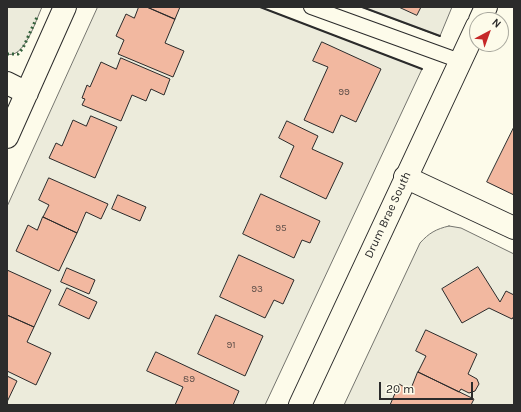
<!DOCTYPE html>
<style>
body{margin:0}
#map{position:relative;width:521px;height:412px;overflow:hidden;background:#fdfbea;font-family:Karla,sans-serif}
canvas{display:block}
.frame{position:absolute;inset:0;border:8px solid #2b2b2b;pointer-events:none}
.north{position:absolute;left:469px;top:12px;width:40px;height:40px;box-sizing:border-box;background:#fdfbea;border:1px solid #a9a89e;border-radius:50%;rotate:41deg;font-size:11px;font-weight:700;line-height:16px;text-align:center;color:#2b2b2b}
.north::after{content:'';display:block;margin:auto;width:14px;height:18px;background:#c62828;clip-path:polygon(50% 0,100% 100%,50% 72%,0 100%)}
.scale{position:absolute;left:379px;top:382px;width:94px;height:18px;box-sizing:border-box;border:2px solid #2b2b2b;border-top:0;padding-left:5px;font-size:12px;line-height:14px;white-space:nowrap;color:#2b2b2b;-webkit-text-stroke:3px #fdfbea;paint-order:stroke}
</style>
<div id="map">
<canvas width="521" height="412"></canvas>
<div class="frame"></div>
<div class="north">N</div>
<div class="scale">20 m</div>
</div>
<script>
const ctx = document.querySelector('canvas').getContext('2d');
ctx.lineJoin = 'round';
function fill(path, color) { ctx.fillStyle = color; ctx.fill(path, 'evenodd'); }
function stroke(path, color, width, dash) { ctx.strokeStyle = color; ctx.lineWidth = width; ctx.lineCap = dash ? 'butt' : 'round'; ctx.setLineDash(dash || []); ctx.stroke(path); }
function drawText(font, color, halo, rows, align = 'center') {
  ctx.font = font + ' Karla,sans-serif'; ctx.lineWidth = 3; ctx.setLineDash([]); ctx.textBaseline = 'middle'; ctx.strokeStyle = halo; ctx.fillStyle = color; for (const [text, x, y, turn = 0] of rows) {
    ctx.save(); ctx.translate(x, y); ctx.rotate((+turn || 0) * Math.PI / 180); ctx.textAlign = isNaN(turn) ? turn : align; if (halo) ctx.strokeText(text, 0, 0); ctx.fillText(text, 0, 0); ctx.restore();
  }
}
const green = new Path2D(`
 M7,7H42C36,20 24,60 7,54Z
 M98,7H260L422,69L265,405H7V207Z
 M362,7H452L440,36Z
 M449,226L461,228L514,254V405H344L420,243C429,233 436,229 449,226Z`);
fill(green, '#ecebdb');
stroke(green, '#74746e', 1);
const building = new Path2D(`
 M139,7H147L175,19L165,43L184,51L173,77L118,54L124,40L116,36L126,14L134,18Z
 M147,7H180L175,19Z
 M399,7H421L417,15Z
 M322,42L381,69L356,122L341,115L333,133L304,120L328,67L313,61Z
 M121,58L170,79L164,95L151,89L146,101L132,95L121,121L82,105L85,99L82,98L87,85L90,87L101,62L116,69Z
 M91,116L117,127L95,178L49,158L56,143L62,146L73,120L86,126Z
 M287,121L318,136L312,149L343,163L326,199L280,177L294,146L279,138Z
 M514,127V195L487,182Z
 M49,178L108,204L101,219L86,212L77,233L43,217L49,205L39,200Z
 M261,194L320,221L310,243L302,240L294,258L243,234Z
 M118,195L146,207L140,221L112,209Z
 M43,217L77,233L59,271L16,251L28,225L37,230Z
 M239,255L294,280L283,304L274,300L265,318L220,297Z
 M478,267L500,302L506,291L514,295V316L512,319L489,308L462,323L442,289Z
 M67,268L95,280L89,294L61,282Z
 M7,270L51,290L34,327L7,315Z
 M67,288L97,302L89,319L59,305Z
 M7,315L34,327L27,342L51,353L36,385L7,371Z
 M216,315L263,336L245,376L198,354Z
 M426,330L477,354L468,374L477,379L479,384L475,391L469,393L461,389L459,392L418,372L426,356L416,351Z
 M156,352L239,391L233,405H175L183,387L147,371Z
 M418,372L474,399L471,405H390L399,384L410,390Z
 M7,376L17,381L7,402Z`);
fill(building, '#f2b8a0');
stroke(building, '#2b2b2b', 1);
const lane = new Path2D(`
 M311,7L460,61`);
const street = new Path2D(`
 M7,83L27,93
 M7,137L65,7
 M405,177L514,228`);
const secondary = new Path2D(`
 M480,20L486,7
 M300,405L477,26`);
stroke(lane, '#2b2b2b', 16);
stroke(street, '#2b2b2b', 24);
stroke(secondary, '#2b2b2b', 24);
stroke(lane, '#fdfbea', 14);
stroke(street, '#fdfbea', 22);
stroke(secondary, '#fdfbea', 22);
stroke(new Path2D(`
 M7,54H18L23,48L37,17`), '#34623c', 3, [2, 3]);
stroke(new Path2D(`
 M260,7L422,69
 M362,7L440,36`), '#2b2b2b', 2);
drawText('10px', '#5d4e48', null, [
 ["99",344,92],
 ["95",281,228],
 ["93",257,289],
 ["91",231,345],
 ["89",189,379]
]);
drawText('12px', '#2b2b2b', '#fdfbea', [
 ["Drum Brae South",388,215,-65]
]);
</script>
